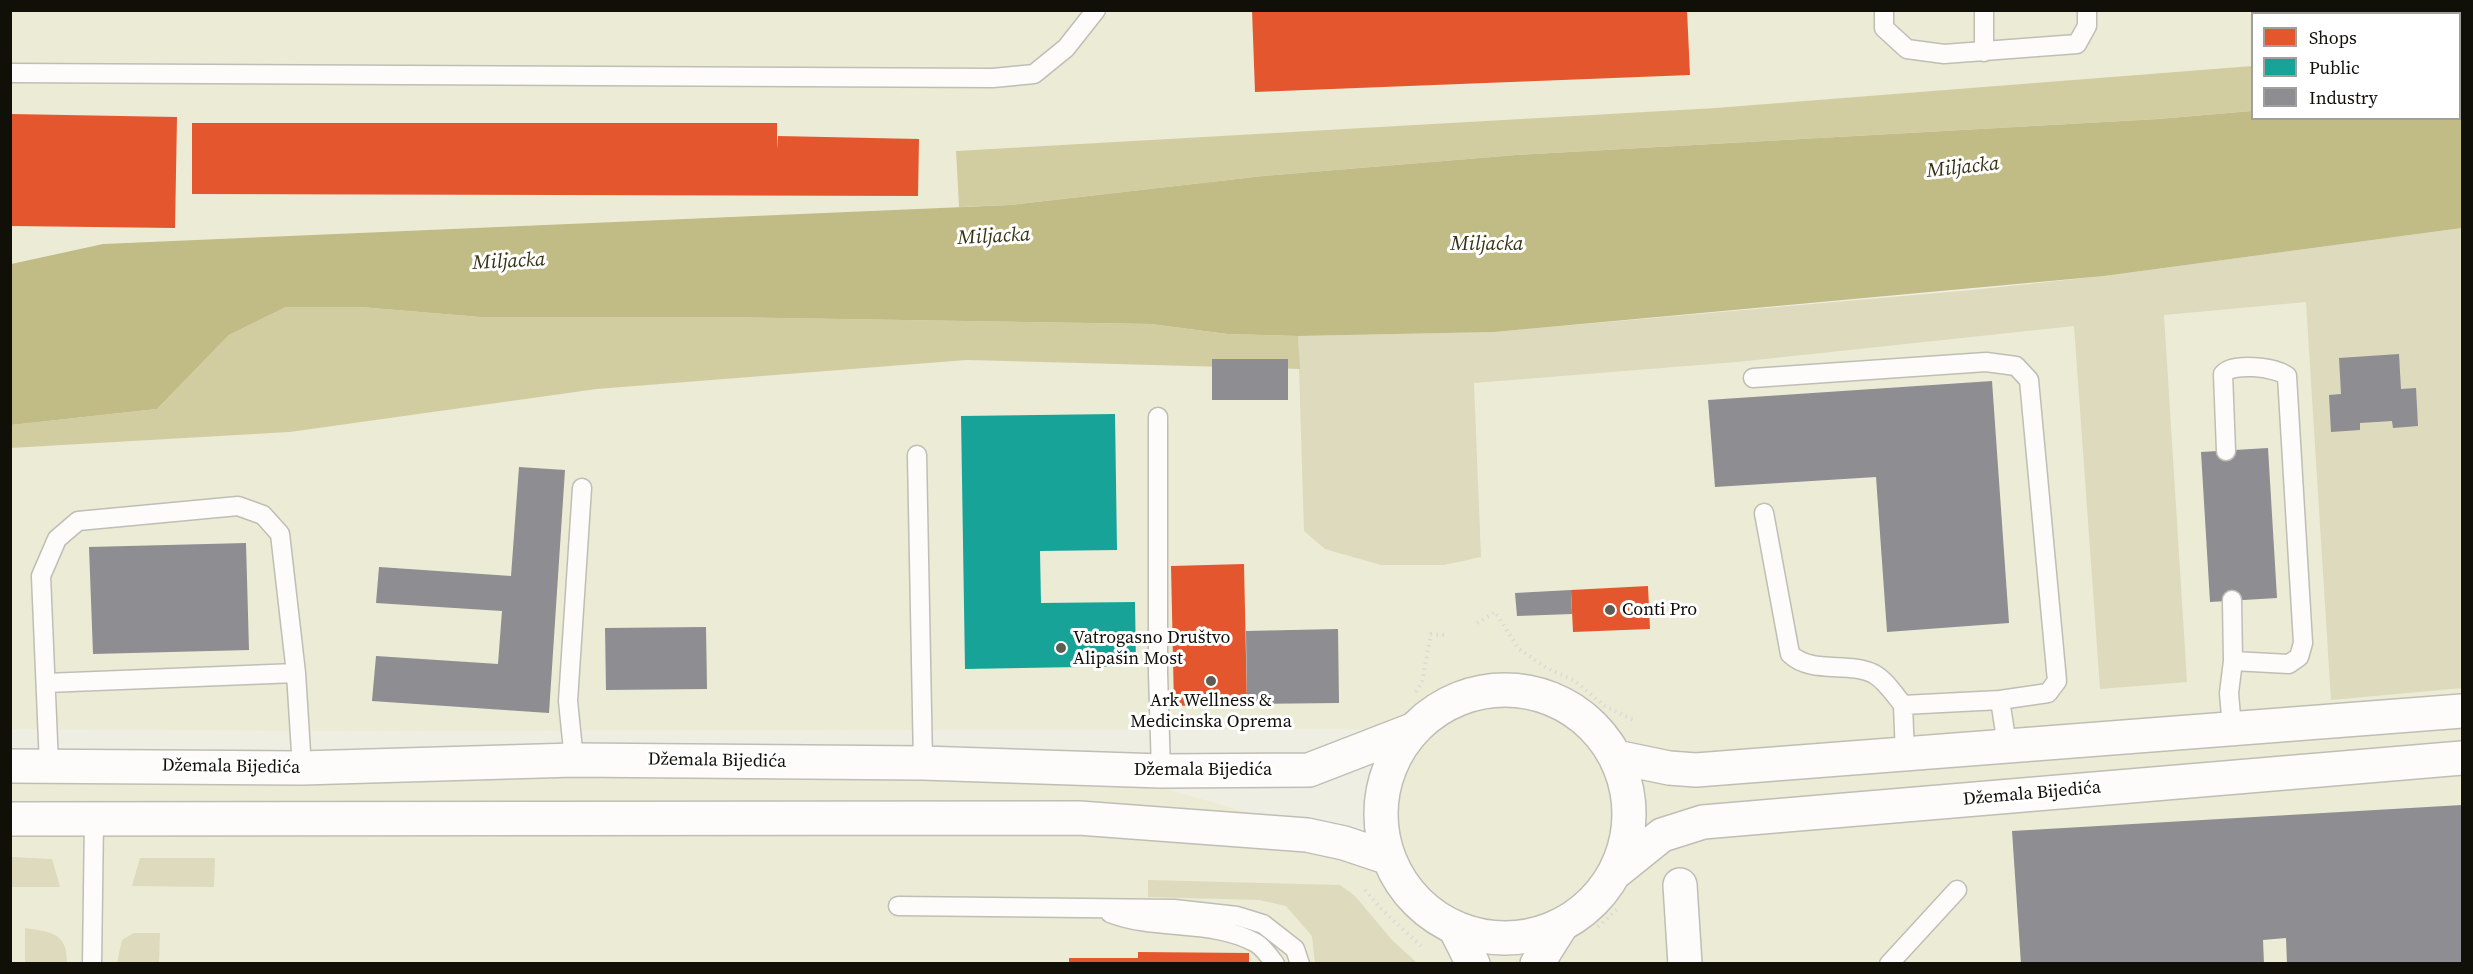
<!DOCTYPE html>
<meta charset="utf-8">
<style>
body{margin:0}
#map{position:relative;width:2473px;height:974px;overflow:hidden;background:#efeee2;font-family:"Source Serif 4",serif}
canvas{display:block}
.frame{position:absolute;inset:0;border:12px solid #100f08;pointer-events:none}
.legend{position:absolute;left:2251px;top:12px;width:210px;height:108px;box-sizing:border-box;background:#fff;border:2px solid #9f9f9c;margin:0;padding:8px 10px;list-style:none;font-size:18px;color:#100f08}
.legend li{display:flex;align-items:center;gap:12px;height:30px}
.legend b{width:30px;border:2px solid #9f9f9c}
</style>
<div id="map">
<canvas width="2473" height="974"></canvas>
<div class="frame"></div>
<ul class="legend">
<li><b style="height:16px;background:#e4572e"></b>Shops</li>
<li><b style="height:16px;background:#17a398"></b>Public</li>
<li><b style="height:16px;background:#8d8d92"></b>Industry</li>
</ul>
</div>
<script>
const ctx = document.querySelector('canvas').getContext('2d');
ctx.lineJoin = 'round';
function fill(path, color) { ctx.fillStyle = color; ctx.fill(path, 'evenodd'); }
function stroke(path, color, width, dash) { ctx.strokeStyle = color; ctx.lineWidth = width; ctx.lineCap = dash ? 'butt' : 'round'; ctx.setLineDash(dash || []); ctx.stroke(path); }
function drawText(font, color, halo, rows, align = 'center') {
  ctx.font = font + ' "Source Serif 4",serif'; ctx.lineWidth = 6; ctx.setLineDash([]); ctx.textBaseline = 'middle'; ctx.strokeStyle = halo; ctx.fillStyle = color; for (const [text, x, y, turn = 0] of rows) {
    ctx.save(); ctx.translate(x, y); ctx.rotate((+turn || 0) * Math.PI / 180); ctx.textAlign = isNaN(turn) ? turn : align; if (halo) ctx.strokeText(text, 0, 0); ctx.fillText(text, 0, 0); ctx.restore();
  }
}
fill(new Path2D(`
 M2278,10V13L2252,14V66L1715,108L956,151L959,207L103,244L11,264L10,11Z
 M2462,265V963H11V776L1080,765L1261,816L1389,857L1381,813L1383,790L1390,767L1414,729L321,731L11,729V448L290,432L597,389L967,360L1374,371Z`), '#ecebd5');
fill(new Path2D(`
 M2278,11H2462V23L2460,24V14H2278Z
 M2462,228V688L2331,700L2306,302L2164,315L2187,682L2100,689L2074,326L1737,362L1474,383L1481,557L1444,565H1381L1325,549L1304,531L1298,336L1493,332L1971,290L2104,276Z
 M11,857L52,859L60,887H11Z
 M140,858H215L214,887L132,886Z
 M1148,880L1340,885L1355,896L1392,940L1417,963H1315L1312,936L1286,906L1259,900L1148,897Z
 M25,928C51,932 67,932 67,963H25Z
 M134,933H160L159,963H117L122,940Z`), '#dddabd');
fill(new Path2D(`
 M2252,66V111L2158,119L1516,155L1263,176L1010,205L959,207L956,151L1715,108Z
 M286,307H360L480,317H718L1151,324L1227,334L1298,336L1300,369L967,360L597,389L290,432L11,448V425L157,409L229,335Z`), '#d2cda1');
fill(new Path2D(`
 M2460,77H2462V228L2104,276L1494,332L1298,336L1227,334L1151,324L718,317H480L360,307H286L229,335L157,409L11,425V264L103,244L1010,205L1263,176L1516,155L2158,119L2252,111V118H2460Z`), '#c1bb86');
fill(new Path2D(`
 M1252,10H1687L1690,75L1255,92Z
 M10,114L177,117L175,228L10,226Z
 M192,123H777V149L778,136L919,139L918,196L192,194Z
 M1244,564L1247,704L1174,706L1171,566Z
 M1648,586L1650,629L1573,632L1571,590Z
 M1138,952L1249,953V964H1069V958H1138Z`), '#e4572e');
fill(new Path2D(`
 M1115,414L1117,550L1040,551L1041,603L1135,602L1136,666L965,669L961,416Z`), '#17a398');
fill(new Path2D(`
 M2399,354L2401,389L2416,388L2418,426L2393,428L2392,421L2360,423V430L2331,432L2329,395L2341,394L2339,358Z
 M1212,359H1288V400H1212Z
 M1992,381L2009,623L1887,632L1876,477L1715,487L1708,400Z
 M2268,448L2277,598L2210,602L2201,452Z
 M519,467L565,470L549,713L372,701L376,656L498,664L502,611L376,603L379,567L511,576Z
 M246,543L249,650L93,654L89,547Z
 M1571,590L1572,614L1517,616L1515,593Z
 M706,627L707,689L606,690L605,628Z
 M1338,629L1339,703L1247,704L1246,631Z
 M2462,805V964H2287L2286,938L2263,940L2264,964H2021L2012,831Z`), '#8d8d92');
const service = new Path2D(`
 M1884,10V28L1907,49L1944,54L2077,44L2087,26V10
 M1984,10V52
 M10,73L993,78L1034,74L1066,48L1096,10
 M1753,378L1986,362L2016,366L2029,380L2057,681L2048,693L2000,700L2007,745
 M1158,417V673L1161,771
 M2226,451L2223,374C2233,362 2275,367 2287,376L2303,643L2299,657L2289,664L2233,661L2232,600
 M917,455L923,763
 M1764,513L1790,654C1812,675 1848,661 1874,674C1885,680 1895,695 1903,705
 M46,683L296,673
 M2232,728L2229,693L2233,661
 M1905,755L1903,705L2000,700
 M574,760L568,701L582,488
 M49,765L41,576L57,539L78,521L238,506L263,515L280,534L296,673L302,768
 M898,906L1174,909L1237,916L1263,924L1295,949L1300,964
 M1110,913C1156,931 1213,919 1256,943C1263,947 1270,957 1275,964
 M92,964L94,819
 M1889,964L1957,890`);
const minor = new Path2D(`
 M1680,885L1685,964
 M1455,928L1473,964
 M1537,964L1561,926`);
const tertiary = new Path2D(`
 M1381 814a124 124 0 1 1 248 0a124 124 0 1 1-248 0Z
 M1616,757L1669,768L1696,770L2462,711
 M10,766L302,768L574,760L923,763L1161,771L1309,770L1415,729
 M10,819L1079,818L1307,835L1344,843L1389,858
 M1616,872L1662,835L1703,822L2462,758`);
stroke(service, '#bfbeb5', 21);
stroke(minor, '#bfbeb5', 36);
stroke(tertiary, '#bfbeb5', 36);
stroke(new Path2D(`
 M1477,623L1495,612L1519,649L1547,668L1575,681L1605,706L1635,721
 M1416,692L1422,682L1431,634L1445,635
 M1365,890L1382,910L1421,946
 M1598,927L1617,909`), '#dbdad6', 4, [1.5, 4.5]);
stroke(service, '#fdfcfb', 18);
stroke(minor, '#fdfcfb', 33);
stroke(tertiary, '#fdfcfb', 33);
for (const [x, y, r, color] of [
 [1610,610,6,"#5e5d54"],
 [1061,648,6,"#5e5d54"],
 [1211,681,6,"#5e5d54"]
]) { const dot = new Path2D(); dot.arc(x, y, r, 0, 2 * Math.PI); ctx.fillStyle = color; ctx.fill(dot); stroke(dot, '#fff', 2); }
drawText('18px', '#100f08', '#fff', [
 ["Conti Pro",1622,610],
 ["Vatrogasno Društvo",1073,638],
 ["Alipašin Most",1073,659],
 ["Ark Wellness &",1211,701,"center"],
 ["Medicinska Oprema",1211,722,"center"]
], 'left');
drawText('18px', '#100f08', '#fff', [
 ["Džemala Bijedića",717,761,1],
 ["Džemala Bijedića",231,767,1],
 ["Džemala Bijedića",1203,770],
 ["Džemala Bijedića",2032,794,-5]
]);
drawText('italic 20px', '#363213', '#fff', [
 ["Miljacka",1963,168,-6],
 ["Miljacka",994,237,-3],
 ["Miljacka",1487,245],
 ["Miljacka",509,262,-3]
]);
</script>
